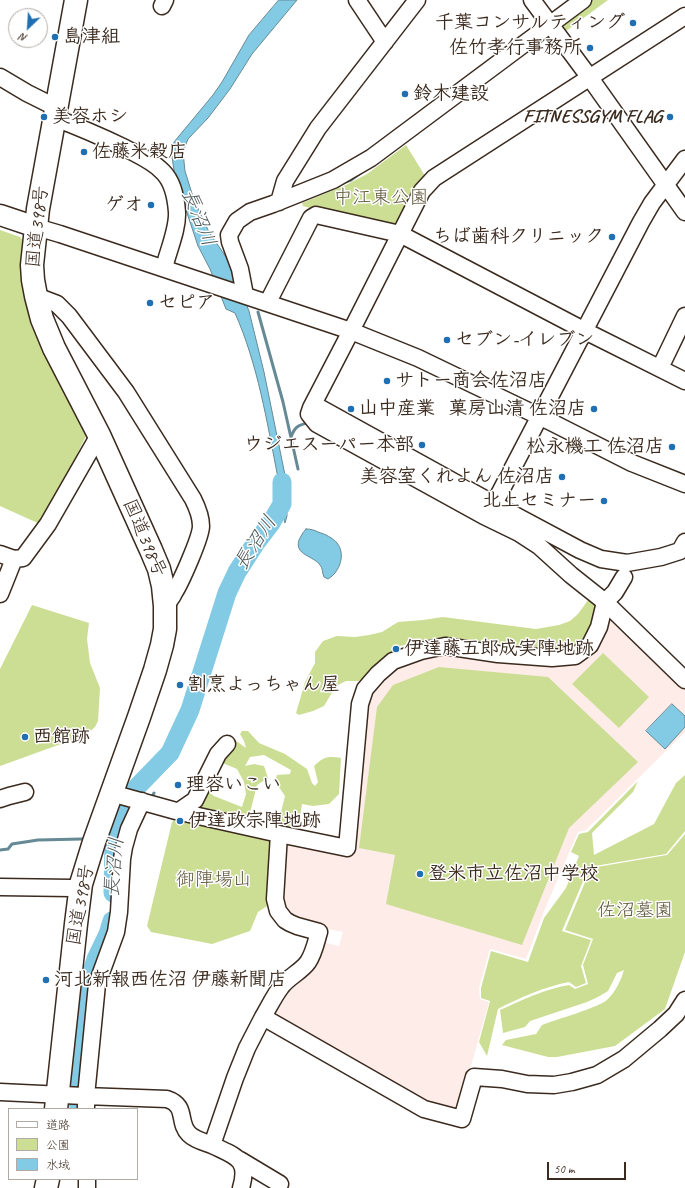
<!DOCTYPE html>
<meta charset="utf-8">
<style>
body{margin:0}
#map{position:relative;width:685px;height:1188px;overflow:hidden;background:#fff;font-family:Caveat,"Klee One",sans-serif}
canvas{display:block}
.legend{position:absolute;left:8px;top:1108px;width:130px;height:72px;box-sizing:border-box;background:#fff;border:1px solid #b1aaa5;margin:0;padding:5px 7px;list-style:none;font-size:12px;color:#3b2a1e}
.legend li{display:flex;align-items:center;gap:8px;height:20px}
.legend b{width:20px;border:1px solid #b1aaa5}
.north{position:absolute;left:8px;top:8px;width:40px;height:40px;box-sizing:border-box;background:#fff;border:1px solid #b1aaa5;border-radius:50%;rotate:205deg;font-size:11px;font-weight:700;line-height:16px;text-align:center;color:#3b2a1e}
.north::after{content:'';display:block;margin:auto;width:14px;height:18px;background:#1f6fb2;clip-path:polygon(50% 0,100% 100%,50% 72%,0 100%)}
.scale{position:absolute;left:547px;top:1162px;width:79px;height:18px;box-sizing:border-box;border:2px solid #3b2a1e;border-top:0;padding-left:5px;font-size:12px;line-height:14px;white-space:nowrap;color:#3b2a1e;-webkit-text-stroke:3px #fff;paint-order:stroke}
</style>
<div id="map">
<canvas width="685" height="1188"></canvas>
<ul class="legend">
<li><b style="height:5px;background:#fff"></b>道路</li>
<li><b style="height:11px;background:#ccde93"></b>公園</li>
<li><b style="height:11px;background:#83cae4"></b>水域</li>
</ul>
<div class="north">N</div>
<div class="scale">50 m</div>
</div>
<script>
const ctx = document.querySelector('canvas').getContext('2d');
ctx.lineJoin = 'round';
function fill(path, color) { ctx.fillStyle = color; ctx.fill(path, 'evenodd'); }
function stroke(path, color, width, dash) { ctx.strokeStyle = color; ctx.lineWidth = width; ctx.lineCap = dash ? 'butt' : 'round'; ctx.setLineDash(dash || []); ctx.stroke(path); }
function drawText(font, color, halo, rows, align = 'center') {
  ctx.font = font + ' Caveat,"Klee One",sans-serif'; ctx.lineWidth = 3; ctx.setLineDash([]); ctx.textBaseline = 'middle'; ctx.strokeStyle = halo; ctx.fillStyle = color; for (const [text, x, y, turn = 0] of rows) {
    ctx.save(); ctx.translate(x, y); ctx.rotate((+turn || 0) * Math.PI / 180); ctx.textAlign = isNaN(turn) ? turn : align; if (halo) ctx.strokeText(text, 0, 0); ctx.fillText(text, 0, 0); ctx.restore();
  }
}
fill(new Path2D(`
 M606,610L685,687V732L586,830L578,832L547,904L526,959L490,949L479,988L480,999L489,1002L458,1112L423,1103L279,1020L276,1013L285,990L323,942L339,946L343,932L299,923L282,911V838L349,851L363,703L395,663L445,649L542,660Z`), '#feece9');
fill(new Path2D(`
 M593,0H608L566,31C564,27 562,25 564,21Z
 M406,145L427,179L398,228L320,211L303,206L302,203L346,185L367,174Z
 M0,230L20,237L25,243L87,434L42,525L0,506Z
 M591,596L601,606L597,626L575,654L530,652L527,646L442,637L400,646V653L368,677L358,681H346L336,686L324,706L313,711L299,715L296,713L305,682L315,663V652L323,641L337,636L355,637L369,635L382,632L398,622L423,620L443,617L536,629L559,625L570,621L578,614Z
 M32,605L89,623L87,639L90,663L100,688L98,721L95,727L86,735L0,766V669Z
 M603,653L649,697L619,728L572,684Z
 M439,667L548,677L638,762L569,828L522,945L386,904L395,855L359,848L377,707L393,685Z
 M242,731H248L259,743L285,754L307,769L312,783L315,786L318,782L314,766C324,756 328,756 341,758L339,794L329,804L313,806L302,804L299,823L278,829L190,809L219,755L235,740L246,748L244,741L240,734ZM264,755L291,770L290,774L277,775L275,781L285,796L278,824L249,817L257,785L268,778L264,766L254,764L245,766L250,757ZM220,762L237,769L244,782L246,794L242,807L214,796L207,791Z
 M685,775V831L666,854L589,867L562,931L591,940L581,966L586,983L576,987L569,982C544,987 521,997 498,1009L487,1056L479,1042L490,1001L481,998V988L491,951L528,962L544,918L566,888L579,856L571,852L579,834L588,832L638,781L633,792L592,833L594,855L654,824L676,783Z
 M177,816L270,838L273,841L270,904L258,912L250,931L212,944L151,932L147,926L172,822Z
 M685,834V952L665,1009L615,1046L557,1057H548L502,1045L506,1040L536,1034L542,1025C554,1020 601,1007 608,999C616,991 621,980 624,970L617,973L608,991L598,997L587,1002L530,1021L525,1027L503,1033L500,1010C522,1000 545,989 569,985L575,989L588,984L583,965L593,939L565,930L591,868L667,855Z`), '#ccde93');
const water = new Path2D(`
 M279,0H297L252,54L230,89L208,118L188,139L183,152L185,171L194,200L209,232L226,257L249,311L264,372L286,480L287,516L285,523L279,501L280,494L278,478C267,422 258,365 235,313L226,309L210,269L198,246L175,177L172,157L174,142L213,95L222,82L249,35Z
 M306,529C311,529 314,530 318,532C325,534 333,538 337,543C346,554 340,572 328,579L324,577C322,573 323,568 320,565C314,556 294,555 299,540C301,536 303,532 306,529Z
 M672,704L685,716V727L665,749L646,731Z`);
fill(water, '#83cae4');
stroke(water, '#668a95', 1);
stroke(new Path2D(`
 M342,183L351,180L363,171
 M258,312L283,402L298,469
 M291,437C295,426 299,425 310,422
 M152,797L154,793
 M0,850L8,849L12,844L38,840L82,839`), '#668a95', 3);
stroke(new Path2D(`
 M113,893L114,843L123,814L137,787L170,753L190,710L227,593L237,572L255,544L271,523L282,504V482
 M79,1109L78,1097L89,982L96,959L108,934L112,921`), '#83cae4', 19);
const minor = new Path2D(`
 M357,0L385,42
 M532,0L590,78L685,212
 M162,6L165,0
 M685,16L434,178L422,191L351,331L311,408L309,414L317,424L484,516L519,533L539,546L571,575L605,602L685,680
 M0,77L27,93L57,108
 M55,118C79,127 102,137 125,148C138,155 153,161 163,172C173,182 176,198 177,212C178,229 168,251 164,268
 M279,202L285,181L318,128L417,0
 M36,227L60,234L351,331L418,358L551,422L632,463L685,484
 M245,295L240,269L230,242L229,235L237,221L250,212L273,204L333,180L371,158L583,0
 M36,296L57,304L69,316L126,392L193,499C197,507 201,516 201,526C201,537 181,582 174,593C172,598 168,602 165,606
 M268,302L311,218L316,215L400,234L591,334L685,381
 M660,368L685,316
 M313,404L494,504L580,550L601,559L627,563L661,557L680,551L685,542
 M487,513L494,504L641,222L652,203L685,159
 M0,554L14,559L23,558L48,524L99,435
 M0,594L14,559
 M111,793L176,811L279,834L275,899L278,911L285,920L290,923L297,926L319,932C316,942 314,953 308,962C301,972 288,977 281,987C274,996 269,1007 263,1017
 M0,799L9,796L25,792
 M179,811L195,800L218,754L227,744
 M279,834L347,848L360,704L365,689L378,674L393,661L421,651L445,646L498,654L552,658L575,656L590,645L599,627L605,602L615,592L624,577
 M0,887L72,888
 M0,1092L84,1096L167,1099C188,1106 177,1122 189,1134C195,1140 204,1142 212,1145L235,1078L247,1048L263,1017L424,1109L462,1119L474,1077L502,1079L527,1084L554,1085L572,1082L597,1075L624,1059L660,1029L676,1014L685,1000
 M86,1109V1096L97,984L116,932L119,912L122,859L124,847L129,829L142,801
 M212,1145C234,1156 250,1158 241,1188
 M240,1160L280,1184
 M87,1179V1188`);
const major = new Path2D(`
 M0,215L36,227`);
const highway = new Path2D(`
 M56,1109L76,924L81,884L94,842L139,717L155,670L162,645L165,629V606L163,586L159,569L151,550L99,435L54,348L42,319L36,296L33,280L32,265L38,209L76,0
 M46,1188L48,1179`);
stroke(minor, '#3b2a1e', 19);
stroke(major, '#3b2a1e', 23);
stroke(highway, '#3b2a1e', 25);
stroke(minor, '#fff', 16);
stroke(major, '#fff', 20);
stroke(highway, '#fff', 22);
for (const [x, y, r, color] of [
 [633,23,4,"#1f6fb2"],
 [55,37,4,"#1f6fb2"],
 [590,48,4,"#1f6fb2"],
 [405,94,4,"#1f6fb2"],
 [44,117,4,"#1f6fb2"],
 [670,117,4,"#1f6fb2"],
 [84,152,4,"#1f6fb2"],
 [151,205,4,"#1f6fb2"],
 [612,237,4,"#1f6fb2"],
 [150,303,4,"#1f6fb2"],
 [447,340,4,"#1f6fb2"],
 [387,381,4,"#1f6fb2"],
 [351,409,4,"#1f6fb2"],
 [594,409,4,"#1f6fb2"],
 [422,445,4,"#1f6fb2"],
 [672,447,4,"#1f6fb2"],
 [562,477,4,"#1f6fb2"],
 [604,501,4,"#1f6fb2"],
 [396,649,4,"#1f6fb2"],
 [180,685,4,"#1f6fb2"],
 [25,737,4,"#1f6fb2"],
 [178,785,4,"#1f6fb2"],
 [180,821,4,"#1f6fb2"],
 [420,874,4,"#1f6fb2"],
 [46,980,4,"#1f6fb2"]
]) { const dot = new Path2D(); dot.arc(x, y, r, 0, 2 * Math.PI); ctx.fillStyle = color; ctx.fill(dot); stroke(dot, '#fff', 1.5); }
drawText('bold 19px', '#3b2a1e', '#fff', [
 ["千葉コンサルティング",625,23,"right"],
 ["島津組",63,37],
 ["佐竹孝行事務所",582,48,"right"],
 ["鈴木建設",413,94],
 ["美容ホシ",52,117],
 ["FITNESSGYM FLAG",662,117,"right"],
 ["佐藤米穀店",92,152],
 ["ゲオ",143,205,"right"],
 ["ちば歯科クリニック",604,237,"right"],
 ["セピア",158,303],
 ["セブン-イレブン",455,340],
 ["サトー商会佐沼店",395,381],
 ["山中産業",359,409],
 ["菓房山清 佐沼店",586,409,"right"],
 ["ウジエスーパー本部",414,445,"right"],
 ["松永機工 佐沼店",664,447,"right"],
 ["美容室くれよん 佐沼店",554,477,"right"],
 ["北上セミナー",596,501,"right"],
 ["伊達藤五郎成実陣地跡",404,649],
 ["割烹よっちゃん屋",188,685],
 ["西館跡",33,737],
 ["理容いこい",186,785],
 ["伊達政宗陣地跡",188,821],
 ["登米市立佐沼中学校",428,874],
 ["河北新報西佐沼 伊藤新聞店",54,980]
], 'left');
drawText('19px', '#5f573b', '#fff', [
 ["中江東公園",381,198],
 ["御陣場山",214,880],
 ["佐沼墓園",635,911]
]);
drawText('19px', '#3b2a1e', '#fff', [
 ["国道398号",38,227,-84],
 ["国道398号",144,538,67],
 ["国道398号",81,905,-80]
]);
drawText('italic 20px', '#515a59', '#fff', [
 ["長沼川",198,218,68],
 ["長沼川",256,543,-57],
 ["長沼川",115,867,-85]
]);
</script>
